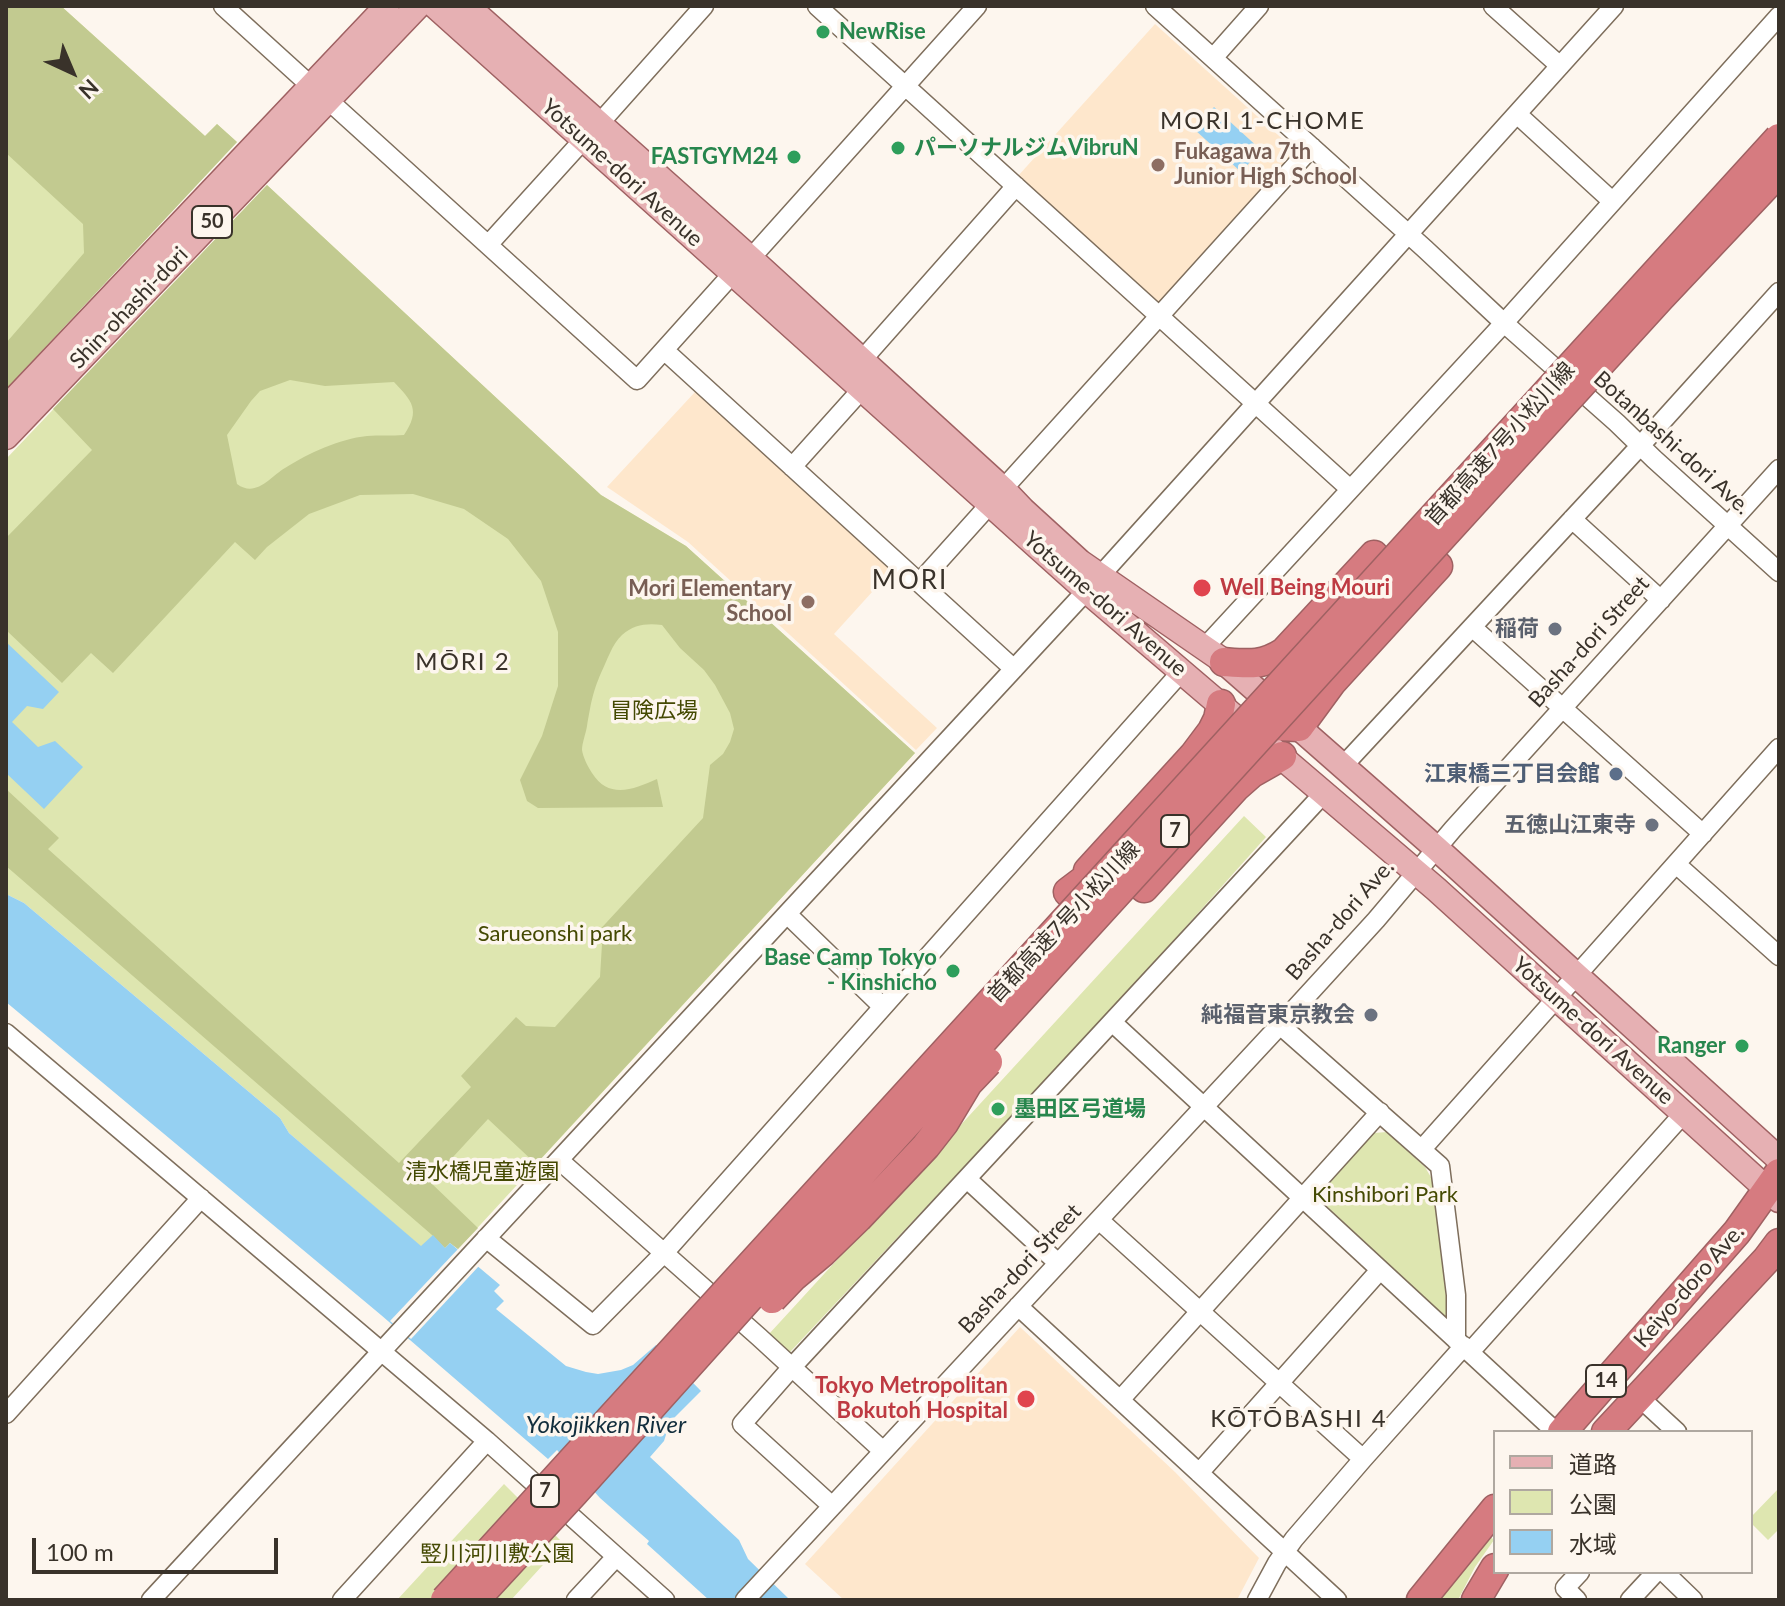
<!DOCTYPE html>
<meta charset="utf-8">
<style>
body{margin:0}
#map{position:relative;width:1785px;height:1606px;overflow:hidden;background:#fdf6ee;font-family:Lato,"Noto Sans JP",sans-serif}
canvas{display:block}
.frame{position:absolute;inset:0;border:8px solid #39322a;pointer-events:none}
.legend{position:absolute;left:1493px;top:1430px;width:260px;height:144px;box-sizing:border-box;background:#fdf6ee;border:2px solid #afa8a0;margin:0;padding:10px 14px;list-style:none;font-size:24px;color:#39322a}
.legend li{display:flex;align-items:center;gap:16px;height:40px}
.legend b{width:40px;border:2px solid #afa8a0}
.north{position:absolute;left:32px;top:32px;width:80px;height:80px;-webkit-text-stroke:6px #fdf6ee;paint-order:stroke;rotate:136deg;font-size:22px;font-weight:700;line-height:32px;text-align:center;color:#39322a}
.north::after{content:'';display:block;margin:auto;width:28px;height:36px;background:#39322a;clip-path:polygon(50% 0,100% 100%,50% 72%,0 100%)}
.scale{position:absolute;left:32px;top:1538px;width:246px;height:36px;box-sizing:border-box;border:4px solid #39322a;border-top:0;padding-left:10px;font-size:24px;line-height:28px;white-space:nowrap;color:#39322a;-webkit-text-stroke:6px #fdf6ee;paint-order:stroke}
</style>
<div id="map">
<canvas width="1785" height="1606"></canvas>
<div class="frame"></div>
<ul class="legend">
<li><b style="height:10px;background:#e6b0b3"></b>道路</li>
<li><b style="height:22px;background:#dee6b0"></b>公園</li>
<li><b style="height:22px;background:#95d0f2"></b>水域</li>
</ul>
<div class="north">N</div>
<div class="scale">100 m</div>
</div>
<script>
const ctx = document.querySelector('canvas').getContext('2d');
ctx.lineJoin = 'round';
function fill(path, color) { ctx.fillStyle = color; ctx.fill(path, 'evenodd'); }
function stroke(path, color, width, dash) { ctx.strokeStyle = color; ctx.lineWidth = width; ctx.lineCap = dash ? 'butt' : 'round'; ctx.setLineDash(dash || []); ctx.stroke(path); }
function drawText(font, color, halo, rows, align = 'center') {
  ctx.font = font + ' Lato,"Noto Sans JP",sans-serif'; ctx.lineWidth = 7; ctx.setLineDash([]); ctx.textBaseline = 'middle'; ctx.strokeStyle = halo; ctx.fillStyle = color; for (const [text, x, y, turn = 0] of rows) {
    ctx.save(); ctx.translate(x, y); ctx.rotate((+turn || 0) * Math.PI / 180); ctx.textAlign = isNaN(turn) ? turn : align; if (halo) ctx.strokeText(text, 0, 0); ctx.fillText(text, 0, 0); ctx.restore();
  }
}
fill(new Path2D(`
 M1155,24L1298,153L1160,303L1018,176Z
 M695,392L892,570L834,634L937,728L916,750L688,542L607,487Z
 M1020,1327L1175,1472L1259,1558L1237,1600H844L805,1564Z`), '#fee7cc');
fill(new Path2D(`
 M6,6H61L205,136L217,124L237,142L6,389Z
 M267,185L601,495L686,546L915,753L458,1249L450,1243L445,1248L421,1247L289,1133L280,1118L24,903L6,894V459Z
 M1244,816L1266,837L1123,997L790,1352L769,1334Z
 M1387,1132L1425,1167L1432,1179L1449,1321L1316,1196L1374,1133Z
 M504,1484L563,1543L511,1600H397Z
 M1779,1488V1529L1768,1540L1751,1523V1517Z
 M1489,1535L1494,1540L1475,1567L1458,1600H1439Z`), '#dee6b0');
fill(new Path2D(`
 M6,6H61L205,136L217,124L237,142L6,389V343L84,253L83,224L6,153Z
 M267,185L601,495L686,546L915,753L536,1164L488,1119L430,1182L478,1228L458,1249L450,1243L445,1248L432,1235L6,866V789L59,838L48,849L399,1163L471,1087L461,1076L516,1017L526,1026L555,1027L600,977L602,944L594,936L703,818L710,765L723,754L730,742L734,729L730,713L715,685L704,670L680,648L662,625C648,623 634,624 622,635C612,644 607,661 601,673C592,694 591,704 587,726C586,733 582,743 582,750C583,757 588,767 592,773C609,800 634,789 657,779L663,807L538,808L527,801L520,780L542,736L558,686V632L541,581L508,539L464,509L413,494L360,495L309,514L267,547L255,560L235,542L113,673L91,653L62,683L6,630V538L92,450L53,409ZM290,380L325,386L394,382C412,401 421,410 404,435C392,436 379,435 367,436C339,439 309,453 285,468C270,477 256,498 237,484L227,435L251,401L260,391Z`), '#c2ca90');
fill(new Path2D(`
 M1214,107L1261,150L1241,172L1194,129Z
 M6,642L59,692L43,709L27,706L12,722L38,747L55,741L83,767L44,809L6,773Z
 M6,894L24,903L280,1118L289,1133L421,1246L433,1235L445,1248L450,1243L500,1285L494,1291L504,1301L496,1309L566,1366L586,1372L598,1374L621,1370L633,1365L656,1345L701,1391L670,1422L664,1441L650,1457L739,1540L748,1559L788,1598L803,1600H709L647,1544L649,1541L600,1498L557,1450L548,1459L381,1315L6,1002Z`), '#95d0f2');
fill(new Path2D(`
 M458,1249L479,1266L411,1339L390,1321Z`), '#fdf6ee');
const minor = new Path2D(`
 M223,6L311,86
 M817,6L1350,489
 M1155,6L1425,249L1504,323L1617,423L1654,459L1779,572
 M1493,6L1560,66
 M1213,58L1259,6
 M328,100L637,380L734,272L759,249L977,6
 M1517,114L1612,201
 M598,125L704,6
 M488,245L584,139
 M664,350L1014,669
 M862,360L1016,186
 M792,467L862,389
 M1003,489L1312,147
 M1572,519L1661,600
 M919,583L990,504
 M1472,627L1703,834
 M1205,647L1504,323L1779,16
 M1343,766L1640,446L1779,292
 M1676,864L1779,956
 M787,914L883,1007
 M1112,1022L1556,1432
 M1280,1025L1440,1166L1456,1295V1340
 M6,1033L487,1441L665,1600
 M1422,1149L1779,748
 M559,1160L759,1337L883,1451
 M967,1179L1058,1263
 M1099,1220L1363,1459
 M486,1238L593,1325L664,1253L1182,671
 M1018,1306L1337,1600
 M1470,1352L1684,1113
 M1639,1397L1677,1432
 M1120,1400L1380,1112
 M6,1414L201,1198
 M1199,1473L1380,1270
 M832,1506L742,1424L792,1367L1325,792
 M1664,1572L1693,1600
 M151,1600L1100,576L1614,6
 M342,1600L487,1441
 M576,1600L616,1557
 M745,1600L1280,1025L1376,920L1453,829L1779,469
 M1257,1600L1277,1563L1294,1539L1363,1459L1464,1346
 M1577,1600L1565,1588L1580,1572
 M1630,1600L1656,1572`);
const major = new Path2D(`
 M435,6L1087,591L1436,889L1779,1200
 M467,6L750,258L1003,489L1023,510L1080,562L1222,660L1436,848L1779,1159
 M6,408L387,6
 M6,437L418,6`);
const highway = new Path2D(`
 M1224,662C1249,664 1262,666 1284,652L1374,555
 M1251,731C1267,725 1283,726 1299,727L1332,682L1438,566
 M1088,871L1194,755L1212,731L1218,719L1221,704
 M1144,888L1235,788L1252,773L1282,756
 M1068,892L1109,861
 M1562,1432L1737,1232L1779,1173
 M1606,1432L1767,1259L1779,1243
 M1421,1600L1495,1509
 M1476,1600L1495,1568`);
stroke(minor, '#7e6e5c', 21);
stroke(major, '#9f6162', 27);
stroke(highway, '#9f6162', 31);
stroke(minor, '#fff', 18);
stroke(major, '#e6b0b3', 24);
stroke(highway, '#d67b80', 28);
const highwayBridge = new Path2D(`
 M772,1299L793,1277L823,1252L858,1218L926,1146L944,1123L968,1083L988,1062
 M445,1600L1779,138
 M475,1600L574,1493L812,1228L1660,298L1779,172`);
stroke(highwayBridge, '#9f6162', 31, []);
stroke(highwayBridge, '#d67b80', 28);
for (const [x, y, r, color] of [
 [823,32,8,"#2e9e5b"],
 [898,148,8,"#2e9e5b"],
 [794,157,8,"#2e9e5b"],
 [1158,165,8,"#8d6e63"],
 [1202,588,10,"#e0444e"],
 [808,602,8,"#8d6e63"],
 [1555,629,8,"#6b7280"],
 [1616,774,8,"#5c6f8a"],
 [1652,825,8,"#6b7280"],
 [953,971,8,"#2e9e5b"],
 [1371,1015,8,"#6b7280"],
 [1742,1046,8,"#2e9e5b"],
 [998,1109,8,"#2e9e5b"],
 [1026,1399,10,"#e0444e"]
]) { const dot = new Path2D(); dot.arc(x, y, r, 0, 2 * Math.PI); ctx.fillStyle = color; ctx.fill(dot); stroke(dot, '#fdf6ee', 3); }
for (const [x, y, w] of [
 [212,222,40],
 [1175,831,28],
 [1606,1381,40],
 [545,1491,28]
]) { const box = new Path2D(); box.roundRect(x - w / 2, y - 16, w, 32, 6); ctx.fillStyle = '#fdf6ee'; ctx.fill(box); stroke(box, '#39322a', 2); }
drawText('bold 20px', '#39322a', null, [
 ["50",212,222],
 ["7",1175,831],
 ["14",1606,1381],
 ["7",545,1491]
]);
drawText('bold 22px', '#27864d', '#fdf6ee', [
 ["NewRise",839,32],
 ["パーソナルジムVibruN",914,148],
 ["FASTGYM24",778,157,"right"],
 ["Base Camp Tokyo",937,958,"right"],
 ["- Kinshicho",937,983,"right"],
 ["Ranger",1726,1046,"right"],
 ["墨田区弓道場",1014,1109]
], 'left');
drawText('bold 22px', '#785e54', '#fdf6ee', [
 ["Fukagawa 7th",1174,152],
 ["Junior High School",1174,177],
 ["Mori Elementary",792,589,"right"],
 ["School",792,614,"right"]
], 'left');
drawText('22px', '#39322a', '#fdf6ee', [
 ["Yotsume-dori Avenue",622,173,42],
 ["Shin-ohashi-dori",129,308,-46],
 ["Botanbashi-dori Ave.",1672,443,42],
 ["首都高速7号小松川線",1500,444,-48],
 ["Yotsume-dori Avenue",1105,604,41],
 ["Basha-dori Street",1589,642,-48],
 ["Basha-dori Ave.",1340,920,-49],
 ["首都高速7号小松川線",1064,922,-47],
 ["Yotsume-dori Avenue",1593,1031,42],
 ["Basha-dori Street",1020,1269,-47],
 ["Keiyo-doro Ave.",1689,1286,-49]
]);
drawText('bold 22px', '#be3a42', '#fdf6ee', [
 ["Well Being Mouri",1220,588],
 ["Tokyo Metropolitan",1008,1386,"right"],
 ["Bokutoh Hospital",1008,1411,"right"]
], 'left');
drawText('bold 22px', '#5b616d', '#fdf6ee', [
 ["稲荷",1539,629],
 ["五徳山江東寺",1636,825],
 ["純福音東京教会",1355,1015]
], 'right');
drawText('22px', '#444902', '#fdf6ee', [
 ["冒険広場",654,711],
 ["Sarueonshi park",555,934],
 ["清水橋児童遊園",482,1172],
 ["Kinshibori Park",1385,1195],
 ["竪川河川敷公園",497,1554]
]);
drawText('bold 22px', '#4e5e75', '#fdf6ee', [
 ["江東橋三丁目会館",1600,774]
], 'right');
ctx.letterSpacing = '2px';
drawText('24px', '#39322a', '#fdf6ee', [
 ["MORI 1-CHOME",1263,121],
 ["MŌRI 2",463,662],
 ["KŌTŌBASHI 4",1299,1419]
]);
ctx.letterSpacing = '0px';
drawText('italic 24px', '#122e3d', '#fdf6ee', [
 ["Yokojikken River",606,1425]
]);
ctx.letterSpacing = '2px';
drawText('26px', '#39322a', '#fdf6ee', [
 ["MORI",910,581]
]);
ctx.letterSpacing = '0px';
</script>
